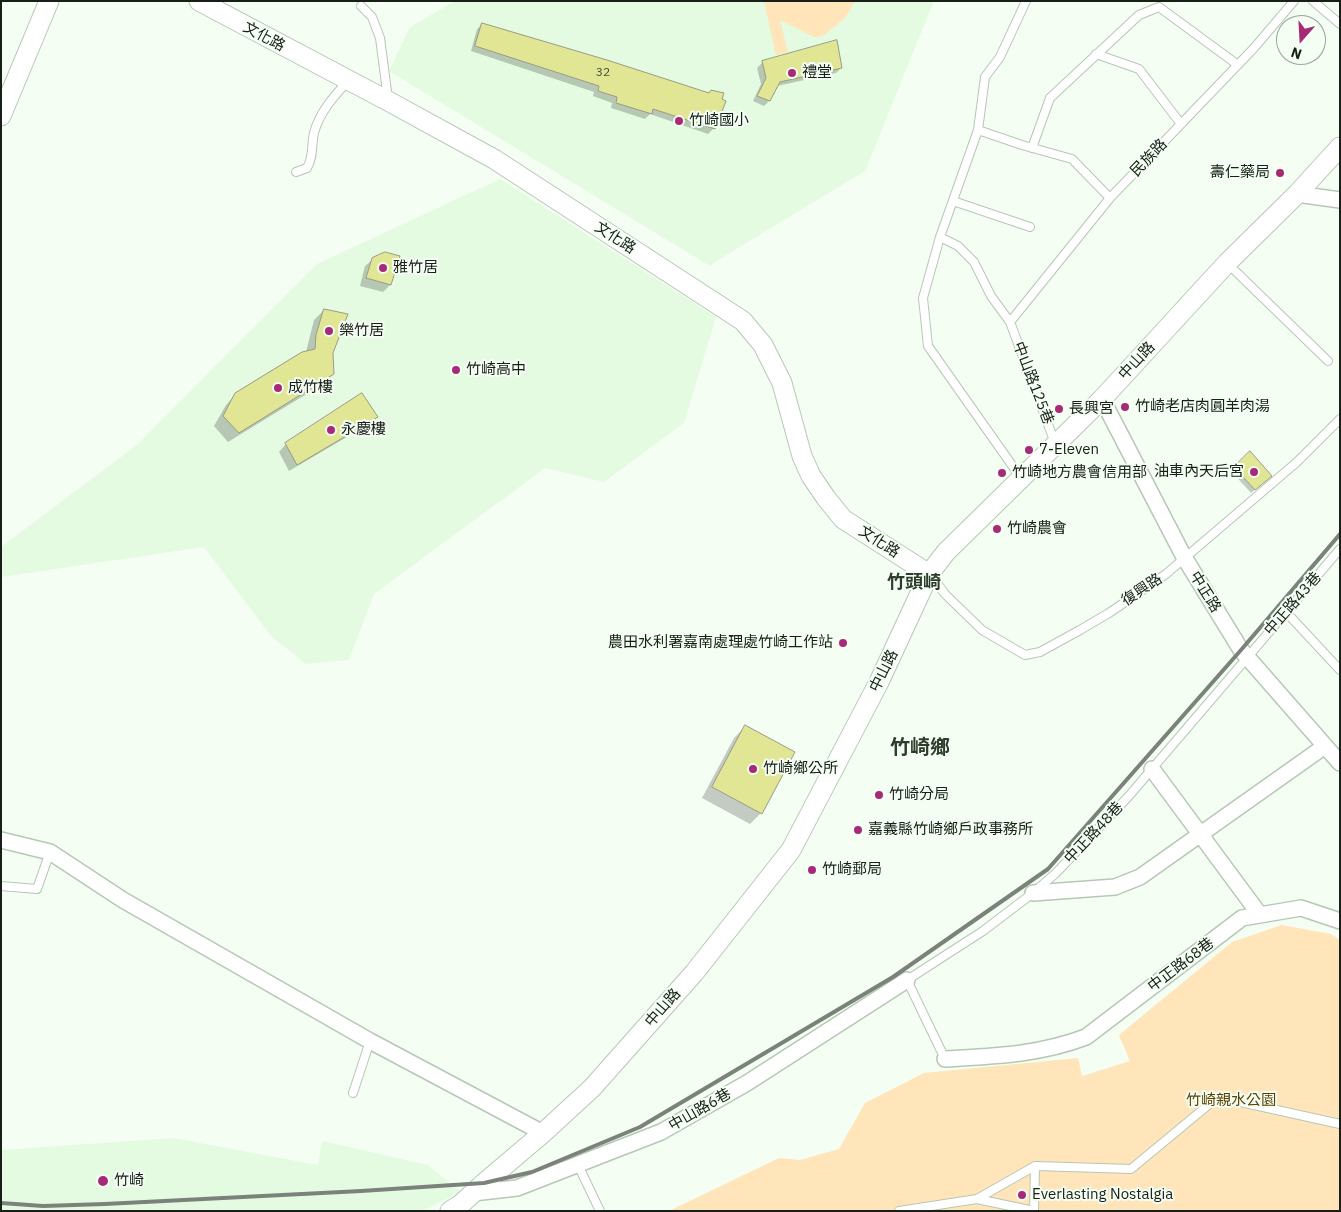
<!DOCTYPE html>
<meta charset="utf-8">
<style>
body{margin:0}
#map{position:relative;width:1341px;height:1212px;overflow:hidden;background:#f4fef3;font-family:"IBM Plex Sans",sans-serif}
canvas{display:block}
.frame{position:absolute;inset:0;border:2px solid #181e18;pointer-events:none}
.north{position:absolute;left:1276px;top:15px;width:50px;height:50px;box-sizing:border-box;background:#f4fef3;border:1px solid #9ca49b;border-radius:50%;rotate:199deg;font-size:14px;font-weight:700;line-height:20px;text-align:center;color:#181e18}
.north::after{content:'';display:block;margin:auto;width:18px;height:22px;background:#a92979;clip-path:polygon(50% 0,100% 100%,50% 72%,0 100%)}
</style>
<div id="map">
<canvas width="1341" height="1212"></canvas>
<div class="frame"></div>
<div class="north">N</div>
</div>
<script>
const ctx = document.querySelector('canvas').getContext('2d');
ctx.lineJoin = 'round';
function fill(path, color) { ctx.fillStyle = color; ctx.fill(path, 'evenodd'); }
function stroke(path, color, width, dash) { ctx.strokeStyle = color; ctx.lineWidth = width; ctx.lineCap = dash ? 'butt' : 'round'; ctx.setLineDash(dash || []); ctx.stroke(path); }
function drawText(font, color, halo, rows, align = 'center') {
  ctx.font = font + ' "IBM Plex Sans","Noto Sans TC",sans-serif'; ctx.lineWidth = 4; ctx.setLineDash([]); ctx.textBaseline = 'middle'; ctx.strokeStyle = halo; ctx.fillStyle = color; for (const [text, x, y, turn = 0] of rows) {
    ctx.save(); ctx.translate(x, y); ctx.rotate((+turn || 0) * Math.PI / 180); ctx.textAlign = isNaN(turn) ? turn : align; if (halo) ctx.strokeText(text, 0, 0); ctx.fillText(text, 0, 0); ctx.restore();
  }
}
fill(new Path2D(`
 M455,1H934L865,171L718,260L710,266L389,71L410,27Z
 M500,179L716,317L684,423L604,482L545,468L374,594L349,660L306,664L271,636L204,547L1,577V547L137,445L317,264Z
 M173,1138L318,1165L322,1141L428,1165L461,1192L423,1211H1V1150Z`), '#e4fbe2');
fill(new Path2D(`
 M764,1H855L845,18L823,36L814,37L780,20L788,52L776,55Z
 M1282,925L1331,934L1340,940V1211H669L779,1158L800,1160L839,1149L865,1103L924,1073L1078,1058L1082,1076L1130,1061L1119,1035L1232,942Z`), '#ffe5b9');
fill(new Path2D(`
 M482,24L714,128L708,134L650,114L645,119L611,108L612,103L593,96L594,92L471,51L477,29Z
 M763,62L841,68L836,73L777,86L769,101L764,106L753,101L761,84L757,68Z
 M398,257L390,285L383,292L360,286L365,266L373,259Z
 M324,310L333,374L323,384L228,442L214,426L226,405L236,394L306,352L314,320Z
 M377,416L369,424L289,471L279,452L286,444Z
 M1250,453L1267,479L1251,493L1231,471Z
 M745,727L761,813L750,824L702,798L734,738Z
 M138,1210V1211H100Z`), '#0003');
const building = new Path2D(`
 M482,23L607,60L709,93L711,90L724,93L722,99L726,101L715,129L653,109L652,114L616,103L617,97L598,91L599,86L475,46Z
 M837,40L842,68L780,82L770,101L757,96L766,78L762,61Z
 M385,252L400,256L391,285L366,278L372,258Z
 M324,309L348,314L333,353L334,374L239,433L223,416L235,393L302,352L315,349L316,335Z
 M362,393L378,417L297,465L285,443Z
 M1250,451L1272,476L1255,490L1234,467Z
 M745,725L795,752L762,814L712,787Z`);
fill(building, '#e0e694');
stroke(building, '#9a9c85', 1);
const service = new Path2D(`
 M1026,1L1000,57L985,77L978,130L940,237L958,246L974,262L991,296L1010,322L1055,443
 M1313,1L1340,24
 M361,6L372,17L380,38L388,99
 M1096,54L1139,69L1181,124
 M978,130L1022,145L1072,159L1110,198
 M1032,148L1050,98L1139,15L1159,7L1238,65
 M296,172L307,168C314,156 311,146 314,133C319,113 334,96 348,81
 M953,201L1030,227
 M940,237L923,298L928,346L1021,478
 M1227,263L1328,361
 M1010,322L1110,198L1254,48L1294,1
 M930,574L945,594L982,630L1025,655L1040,652L1080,630L1109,613L1166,574L1297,462L1340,419
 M1286,612L1340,670
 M1,886L37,889L50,852
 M945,1059L907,980L983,931L1033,893L1056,873L1128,797L1340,549
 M353,1093L370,1041
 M578,1165L600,1211
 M977,1199L1034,1211L1035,1166
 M899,1211L977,1199L1035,1166L1131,1169L1218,1097L1340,1124`);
const minor = new Path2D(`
 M1297,194L1340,200
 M1102,399L1184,557L1241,650L1340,763
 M1152,769L1260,915
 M1,840L50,852L123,900L370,1041L543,1133
 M1033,893L1115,887L1140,877L1325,746
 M945,1059C995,1056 1038,1055 1086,1037L1242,918L1301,908L1340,921
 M473,1193L517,1188L661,1132L747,1083L907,980`);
const tertiary = new Path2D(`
 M199,1L388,101L494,159L743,321L763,345L782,383L802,456L811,476L826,498L843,519L929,574
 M1,116L49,1
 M450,1211L461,1204L484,1183L543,1133L592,1088L694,973L791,850L879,682L929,574L946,552L1102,399L1227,263L1297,194L1340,147`);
stroke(service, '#b6c8b5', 10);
stroke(minor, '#b6c8b5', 18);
stroke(tertiary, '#b6c8b5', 21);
stroke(service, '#fff', 8);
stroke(minor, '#fff', 15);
stroke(tertiary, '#fff', 19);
stroke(new Path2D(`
 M1,1203L43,1206L105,1204L361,1191L484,1183L532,1172L640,1127L893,977L1048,869L1241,650L1340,534`), '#7b827a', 4);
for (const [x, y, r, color] of [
 [792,73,5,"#a92979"],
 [679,121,5,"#a92979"],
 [1280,173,5,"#a92979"],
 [383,268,5,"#a92979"],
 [329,331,5,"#a92979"],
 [456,370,5,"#a92979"],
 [278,388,5,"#a92979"],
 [1125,407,5,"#a92979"],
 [1059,409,5,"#a92979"],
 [331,430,5,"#a92979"],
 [1029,450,5,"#a92979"],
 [1254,472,5,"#a92979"],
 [1002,473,5,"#a92979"],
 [997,529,5,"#a92979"],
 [843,643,5,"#a92979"],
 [753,769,5,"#a92979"],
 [879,795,5,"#a92979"],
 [858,830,5,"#a92979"],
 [812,870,5,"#a92979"],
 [103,1181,6,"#a92979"],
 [1022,1195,5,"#a92979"]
]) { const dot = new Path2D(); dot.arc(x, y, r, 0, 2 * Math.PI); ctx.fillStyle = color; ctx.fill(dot); stroke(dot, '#f4fef3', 2); }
drawText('12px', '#4a5037', null, [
 ["32",603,73]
]);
drawText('15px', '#181e18', '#f4fef3', [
 ["文化路",264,37,28],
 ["民族路",1149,158,-46],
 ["文化路",615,238,33],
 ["中山路",1137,361,-47],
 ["中山路125巷",1033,383,69],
 ["文化路",879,542,33],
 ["復興路",1142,590,-34],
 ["中正路",1205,592,58],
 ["中正路43巷",1293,604,-49],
 ["中山路",884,671,-64],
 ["中正路48巷",1094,833,-47],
 ["中正路68巷",1181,965,-37],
 ["中山路",663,1008,-49],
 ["中山路6巷",700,1110,-30]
]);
drawText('15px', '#181e18', '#f4fef3', [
 ["禮堂",802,73],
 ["竹崎國小",689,121],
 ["壽仁藥局",1270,173,"right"],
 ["雅竹居",393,268],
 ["樂竹居",339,331],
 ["竹崎高中",466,370],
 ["成竹樓",288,388],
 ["竹崎老店肉圓羊肉湯",1135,407],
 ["長興宮",1069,409],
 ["永慶樓",341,430],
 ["7-Eleven",1039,450],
 ["油車內天后宮",1244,472,"right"],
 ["竹崎地方農會信用部",1012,473],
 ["竹崎農會",1007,529],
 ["農田水利署嘉南處理處竹崎工作站",833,643,"right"],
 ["竹崎鄉公所",763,769],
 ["竹崎分局",889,795],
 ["嘉義縣竹崎鄉戶政事務所",868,830],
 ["竹崎郵局",822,870],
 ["竹崎",114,1181],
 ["Everlasting Nostalgia",1032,1195]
], 'left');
drawText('15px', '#5d4203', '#f4fef3', [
 ["竹崎親水公園",1231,1101]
]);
drawText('bold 18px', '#2e3c2d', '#f4fef3', [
 ["竹頭崎",914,583]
]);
drawText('bold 20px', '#2e3c2d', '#f4fef3', [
 ["竹崎鄉",920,748]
]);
</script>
